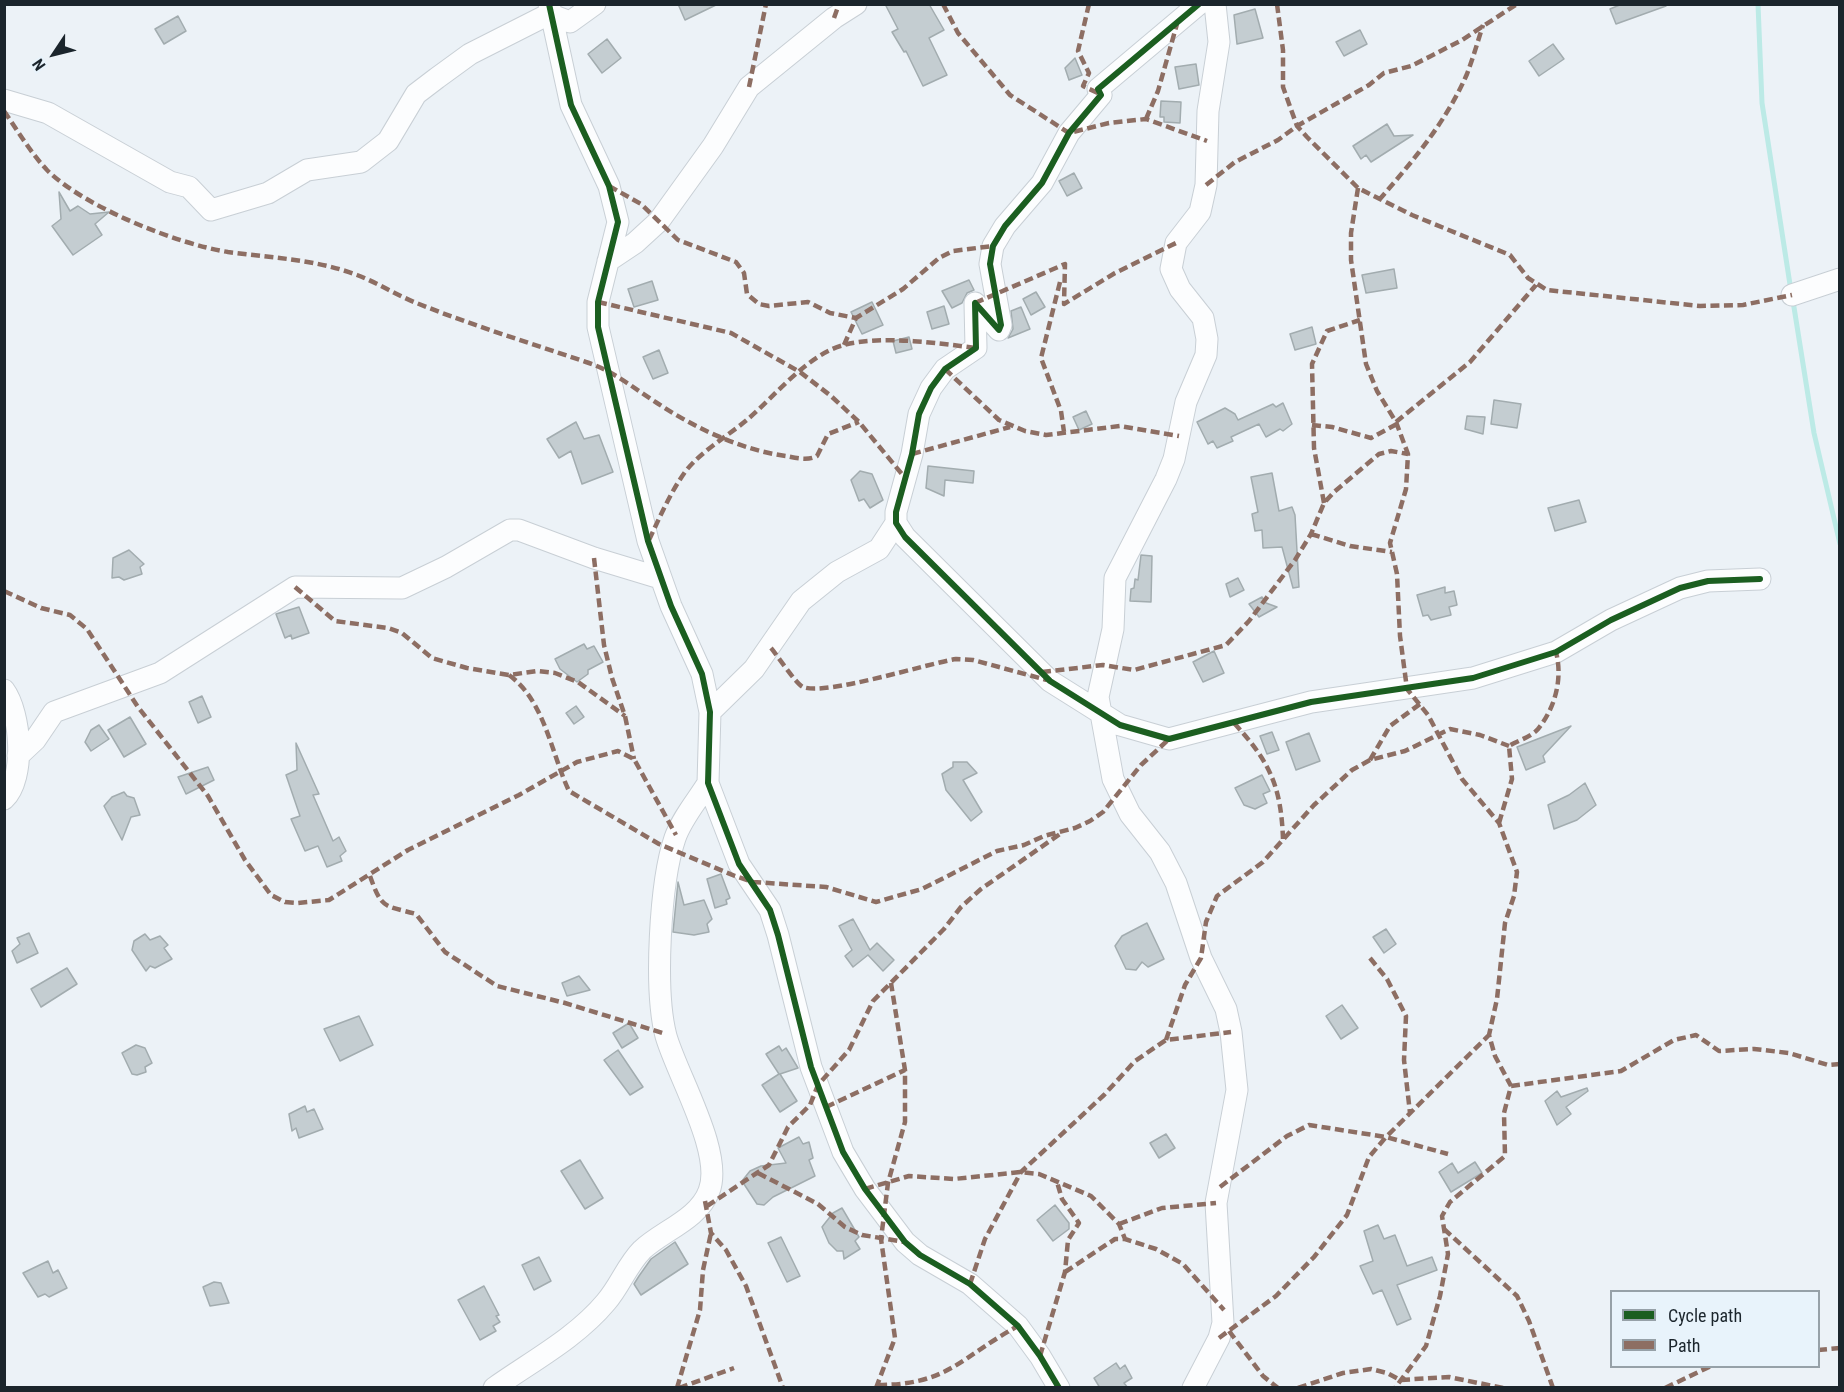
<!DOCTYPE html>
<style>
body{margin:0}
#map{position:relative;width:1844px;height:1392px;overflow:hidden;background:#ecf2f7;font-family:"Roboto Condensed",sans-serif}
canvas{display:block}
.frame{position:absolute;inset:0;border:6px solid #1b252c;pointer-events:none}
.legend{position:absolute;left:1610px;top:1290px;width:210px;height:78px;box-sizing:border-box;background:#e8f3fb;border:2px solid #96a1a8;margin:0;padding:8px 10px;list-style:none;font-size:18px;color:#1b252c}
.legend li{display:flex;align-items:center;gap:12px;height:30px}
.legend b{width:30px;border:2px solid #96a1a8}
.north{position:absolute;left:24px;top:24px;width:60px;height:60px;-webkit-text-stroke:4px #e8f3fb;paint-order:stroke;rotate:235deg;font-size:16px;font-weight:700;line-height:24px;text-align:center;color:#1b252c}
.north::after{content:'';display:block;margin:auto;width:21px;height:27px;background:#1b252c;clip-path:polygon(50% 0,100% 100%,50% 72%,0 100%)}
</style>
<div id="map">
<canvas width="1844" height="1392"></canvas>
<div class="frame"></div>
<ul class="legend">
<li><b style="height:8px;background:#1b5e20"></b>Cycle path</li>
<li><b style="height:8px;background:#8d6e63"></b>Path</li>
</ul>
<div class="north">N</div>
</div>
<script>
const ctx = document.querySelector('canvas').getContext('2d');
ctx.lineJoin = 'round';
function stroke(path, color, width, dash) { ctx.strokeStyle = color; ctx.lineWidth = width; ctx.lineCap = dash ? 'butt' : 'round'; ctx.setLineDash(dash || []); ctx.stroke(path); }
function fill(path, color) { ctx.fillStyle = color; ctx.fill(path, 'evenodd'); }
stroke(new Path2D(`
 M1758,4L1762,103L1791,291
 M1793,301L1814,433L1840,544`), '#bceae6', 5);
const building = new Path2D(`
 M678,4H718L685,20Z
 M885,4H929L944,30L929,38L947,75L923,86L906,51L904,52L892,32L898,29Z
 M1622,4H1665L1666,6L1616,24L1610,9Z
 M1255,9L1263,38L1237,44L1234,15Z
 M178,16L186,31L164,44L155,29Z
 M1360,30L1367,44L1344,56L1336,42Z
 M607,39L621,58L602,73L588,54Z
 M1553,44L1564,59L1539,76L1529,61Z
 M1075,58L1082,75L1069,80L1065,68Z
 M1196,64L1199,85L1179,89L1175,67Z
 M1161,101L1181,102L1180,123L1164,122V117H1160Z
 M1387,124L1394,136L1413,135L1371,162L1366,155L1361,159L1353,146Z
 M1074,173L1082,188L1067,196L1059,181Z
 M59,192L70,211L78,206L90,214L109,212L95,224L102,235L73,255L52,226L61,219Z
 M1394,269L1397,288L1366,293L1362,275Z
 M969,280L974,290L967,293L962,303L952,308L942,291Z
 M652,281L658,300L634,307L628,289Z
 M1036,292L1045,307L1031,315L1023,299Z
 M872,302L883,325L862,334L851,312Z
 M944,306L949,324L932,329L927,312Z
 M1021,307L1030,329L1008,338L1013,329L1011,311Z
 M1312,327L1316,344L1295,350L1290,334Z
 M909,337L912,349L896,353L893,341Z
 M659,350L668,373L653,379L643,357Z
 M1494,400L1521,404L1517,428L1491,424Z
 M1283,403L1292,424L1283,431L1280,429L1266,437L1259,424L1231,437L1233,441L1217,448L1213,441L1208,444L1197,422L1225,408L1235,414L1238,420L1273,404L1276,407Z
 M1086,411L1092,424L1079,430L1073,417Z
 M1467,416L1485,417L1483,434L1465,429Z
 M576,422L584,439L599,435L613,472L582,484L571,451L559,458L547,439Z
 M928,466L974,471L973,483L945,480L944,496L926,488Z
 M860,471L872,474L883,500L870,508L864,499L859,501L851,480Z
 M1272,473L1279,511L1292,507L1295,515L1299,587L1293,588L1282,547L1263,548L1262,530L1255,531L1252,514L1258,512L1251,477Z
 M1579,500L1586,522L1555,531L1548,508Z
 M129,550L144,564L140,567L142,574L124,580L119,577L112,578L113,558Z
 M1141,555L1152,556L1151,602L1130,601L1131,589L1134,588L1135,579L1138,580Z
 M1238,578L1244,590L1230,597L1226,584Z
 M1445,587V593L1454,591L1457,605L1449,607L1451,615L1431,620L1428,615L1423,616L1417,595Z
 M1262,597L1266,603L1277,607L1259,617L1249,604Z
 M299,607L309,633L292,639L291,635L285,638L276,614Z
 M584,644L587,649L594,646L603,662L588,670V674L577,682L560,669L555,659Z
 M1214,651L1224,673L1203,682L1193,662Z
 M202,696L211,717L198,723L189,702Z
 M576,706L584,717L574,724L566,713Z
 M130,717L146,744L124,757L108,730Z
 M99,725L109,739L91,751L85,742L91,730Z
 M1571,726L1543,756L1545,762L1526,770L1517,747Z
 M1272,732L1279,750L1267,754L1260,736Z
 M1309,733L1320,761L1296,770L1286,742Z
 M296,743L319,794L313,795L333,841L339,837L346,851L340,856L342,861L327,867L318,846L305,851L291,819L300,816L286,775L297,770Z
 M953,762H967L977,773L963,780L982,812L971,821L946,790L942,774L953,767Z
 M208,767L214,780L186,794L178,777Z
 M1262,775L1270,791L1263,794L1267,803L1255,809L1244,805L1235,788Z
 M1585,783L1596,805L1577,820L1554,829L1548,805L1569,795Z
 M124,792L127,796L134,798L140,815L131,817L122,840L104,806L112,797Z
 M721,874L730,898L726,900L727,904L715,908L707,879Z
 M678,882L684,905L704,900L712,919L707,924L709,932L694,935L673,932Z
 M853,919L870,950L877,943L894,960L883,971L868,955L853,967L845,956L852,950L839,926Z
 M1147,923L1164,959L1148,967L1142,962L1136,970L1126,969L1115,946L1122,936Z
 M1386,929L1396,944L1384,953L1373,937Z
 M29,933L38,953L17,963L12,951L20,944L17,938Z
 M145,934L150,940L160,936L168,945L164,948L172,959L155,968L150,966L146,971L132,950L134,941Z
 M67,968L77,984L41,1007L31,989Z
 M579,976L590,990L567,996L562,983Z
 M1342,1005L1358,1028L1341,1039L1326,1016Z
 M359,1016L373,1045L340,1061L324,1029Z
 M629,1023L638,1038L622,1048L613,1033Z
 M136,1045L145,1048L152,1063L145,1067L146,1072L137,1075L132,1074L122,1053Z
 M779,1046L782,1051L786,1048L798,1068L780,1074L797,1101L780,1112L762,1085L779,1074L766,1054Z
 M618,1050L643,1087L630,1095L604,1060Z
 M1587,1088L1588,1091L1566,1107L1571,1114L1557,1125L1545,1101L1557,1091L1561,1097Z
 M305,1106L307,1112L314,1109L323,1129L299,1138L296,1128L292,1131L289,1114Z
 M1166,1134L1175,1148L1159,1158L1150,1143Z
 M799,1137L803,1144L809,1142L813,1158L809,1160L815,1176L773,1197L764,1205L757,1204L742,1181L750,1171L761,1166L786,1163L778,1148Z
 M580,1160L603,1198L585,1209L561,1171Z
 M1475,1162L1482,1173L1451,1192L1439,1172L1452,1163L1458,1173Z
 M1055,1205L1069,1223V1229L1053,1241L1037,1220Z
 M842,1208L859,1237L855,1241L860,1249L844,1259L843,1251H837L829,1243L822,1227L833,1213Z
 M1378,1225L1384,1239L1395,1235L1407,1266L1432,1257L1437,1270L1397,1285L1411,1319L1397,1325L1382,1290L1373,1294L1360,1266L1373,1261L1364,1231Z
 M781,1237L800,1276L787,1282L768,1243Z
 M675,1242L688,1264L641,1295L634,1284L639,1276L651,1259Z
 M539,1257L551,1281L534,1290L522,1265Z
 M48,1261L53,1273L58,1270L67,1288L49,1297L45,1294L38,1297L23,1273Z
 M214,1282L221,1283L229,1303L210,1306L203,1287Z
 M484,1286L499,1315L496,1316L500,1322L493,1326L496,1331L480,1340L458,1300Z
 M1116,1363L1120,1369L1125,1365L1132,1378L1124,1383L1128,1388H1100L1094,1378Z`);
fill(building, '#c4cdd1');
stroke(building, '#a2acaf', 1.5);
const minor = new Path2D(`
 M549,4L571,105L609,186L618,222L598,302V327L648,541L671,606L702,674L710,712L708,783L739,864L770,910L778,935L811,1067L843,1152L865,1189L905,1242L920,1255L970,1284L1018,1326L1040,1356L1059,1388
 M1199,4L1098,89L1101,95L1069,133L1042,183L1005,226L993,246L990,264L1001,325L999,330L975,303L976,348L945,369L931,388L919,414L912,454L896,512V523L905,537L1050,681L1120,725L1169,739L1311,702L1473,678L1556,652L1611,620L1680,588L1708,581L1760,579
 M4,100L48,113L170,182L189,187L211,210L268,193L307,170L361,162L388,141L416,94L437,78L470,54L549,14L570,22L595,4
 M608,261L635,243L659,221L713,146L749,87L834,18L856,4
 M1792,295L1840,279
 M4,690C21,713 26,778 4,799
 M710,712L754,669L801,601L837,572L879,549L896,523
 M18,756L35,740L54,712L160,673L295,587L402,588L446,567L510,530H519L594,558L660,578
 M494,1388C532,1361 576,1338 606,1302C620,1286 627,1265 642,1250C662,1231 699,1219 709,1191C724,1153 677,1075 666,1036C654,990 660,882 675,838C682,818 697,801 708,783
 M1193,1388L1219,1338L1223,1323L1216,1203L1237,1090L1231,1032L1226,1009L1201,958L1176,883L1160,852L1130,814L1113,779L1098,697L1113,629L1115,578L1166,479L1174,459L1186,402L1206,355L1207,339L1203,318L1180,289L1171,269L1176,243L1200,212L1206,185L1208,111L1219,42L1215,4`);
stroke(minor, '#c8cfd5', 23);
stroke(minor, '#fcfdfe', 21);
stroke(new Path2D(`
 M943,4L958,33L1010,95L1069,133L1109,123L1146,119L1207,141
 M1089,4L1078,51L1089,73L1083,86L1100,94
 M1277,4L1283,50V87L1297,126L1307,137L1358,188L1412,215L1510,255L1528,278L1547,290L1700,306L1743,305L1792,295
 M834,18L839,4
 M749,87L766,4
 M4,111C18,131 30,152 47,170C84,207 177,244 228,252C272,258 315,259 357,275C378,283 398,296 419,304C474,326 530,343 586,362C612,370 635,389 657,403C695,428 741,450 786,456C796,458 808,461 817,456L828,434L859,422
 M1146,119L1158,91L1177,24
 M1206,185L1235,162L1278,140L1297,126L1369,85L1384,73L1411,66L1431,56L1462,40L1517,4
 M609,186L641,204L678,240L736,262L744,273L747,294L759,304L769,306L808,302L830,313L856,318
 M1358,188L1351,233V260L1366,364L1377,391L1396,422L1408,454L1406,489L1390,543L1397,574L1400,636L1407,689L1428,715L1462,779L1499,823L1517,872L1514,896L1505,923L1497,999L1489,1035L1495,1056L1511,1086L1504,1113L1505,1156L1450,1202L1442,1216L1448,1254L1440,1296L1426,1346L1395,1388
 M1379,200C1413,161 1446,122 1467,74C1473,58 1478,41 1483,25
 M1060,282L1041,358L1061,411L1064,432
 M598,302L731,333L800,372L831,396L859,422L906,479
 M975,303L1065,264L1064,304L1115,273L1176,243
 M844,345L856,318L903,289L939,258L953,251L993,246
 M945,369L999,420L1025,431L1046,435L1120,426L1179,436
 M1396,422L1470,362L1536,285
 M1312,425L1332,427L1371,438L1397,424
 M912,454L1010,427
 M1324,503L1314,448L1312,364L1327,331L1360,320
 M1311,534L1350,546L1392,552
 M649,540C660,517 670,493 685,472C701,451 728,436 748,419C775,396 808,354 844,345C882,335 937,343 976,348
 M594,558L604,645L612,678L625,716L634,759
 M295,587L335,621L388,628L402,633L432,658L467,668L509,675L537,671L555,673L578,682L625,716
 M4,591L41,608L70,615L87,629L138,707L208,796L245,860L271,895L285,902L298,903L329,900L408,850L519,795L577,762L618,751L634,759L676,835
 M771,648C777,655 796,684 803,687C825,696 926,664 956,659L973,660L1047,680
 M1042,672L1103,665L1134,670L1226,645L1249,621L1295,560L1311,534L1324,503L1334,492L1379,454L1391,451L1408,454
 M509,675C545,701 551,753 569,791L659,844L735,876L753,882L826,887L876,902L922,889L997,851L1024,845L1044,836L1075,828L1090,821L1103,812L1141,765L1169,739
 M1234,723C1270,762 1281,786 1283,839
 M1370,760L1390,726L1420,704
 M1499,823L1512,779L1509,746C1517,741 1531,737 1538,729C1555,708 1563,679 1556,652
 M370,876C382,910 384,905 416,914L445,952L497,986L565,1003L666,1034
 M1370,958L1387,979L1406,1016L1404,1060L1410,1113
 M1166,1040L1185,985L1201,958L1206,922L1217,896L1263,862L1314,805L1352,770L1370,760L1405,751L1450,729L1480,735L1509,746
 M1511,1086L1621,1071L1674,1040L1696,1035L1719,1051L1754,1049L1789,1053L1828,1065L1840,1064
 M826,1107L905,1070
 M758,1173L818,1204L845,1227L862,1235L905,1242
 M1220,1187L1287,1136L1309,1125L1386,1137L1448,1154
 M865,1189L909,1176L954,1179L1021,1172L1039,1174L1091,1196L1119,1224L1125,1239
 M705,1201L711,1233L726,1250L746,1286L783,1388
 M707,1206L769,1165L788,1127L810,1105L818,1085L849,1050L873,1001L944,929L961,907L981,889L1060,834
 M1119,1224L1162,1208L1216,1203
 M1444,1229L1517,1296L1529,1321L1553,1388
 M1065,1272L1115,1239H1125L1156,1249L1183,1264L1224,1310
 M970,1284L985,1239L1021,1172L1104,1095L1135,1061L1166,1040L1231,1032
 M1229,1331L1263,1376L1278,1388
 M1219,1338L1276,1296L1314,1257L1347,1215L1369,1157L1386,1137L1489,1035
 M1818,1350L1840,1348
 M1040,1356L1065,1272L1068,1240L1079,1223L1062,1199L1057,1182
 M878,1385C948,1385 961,1357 1018,1326
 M677,1388L700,1310L703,1270L711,1233
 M679,1388L734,1368
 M876,1388L895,1338L881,1239L888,1183L905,1122V1070L891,983
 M1298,1388L1343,1373L1371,1369L1387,1373L1400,1380L1449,1377L1503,1388
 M1665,1388L1711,1366`), '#8d6e63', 4.5, [9, 4.5]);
stroke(new Path2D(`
 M549,4L571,105L609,186L618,222L598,302V327L648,541L671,606L702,674L710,712L708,783L739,864L770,910L778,935L811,1067L843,1152L865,1189L905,1242L920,1255L970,1284L1018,1326L1040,1356L1059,1388
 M1199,4L1098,89L1101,95L1069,133L1042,183L1005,226L993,246L990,264L1001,325L999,330L975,303L976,348L945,369L931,388L919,414L912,454L896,512V523L905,537L1050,681L1120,725L1169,739L1311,702L1473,678L1556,652L1611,620L1680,588L1708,581L1760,579`), '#1b5e20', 6);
</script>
